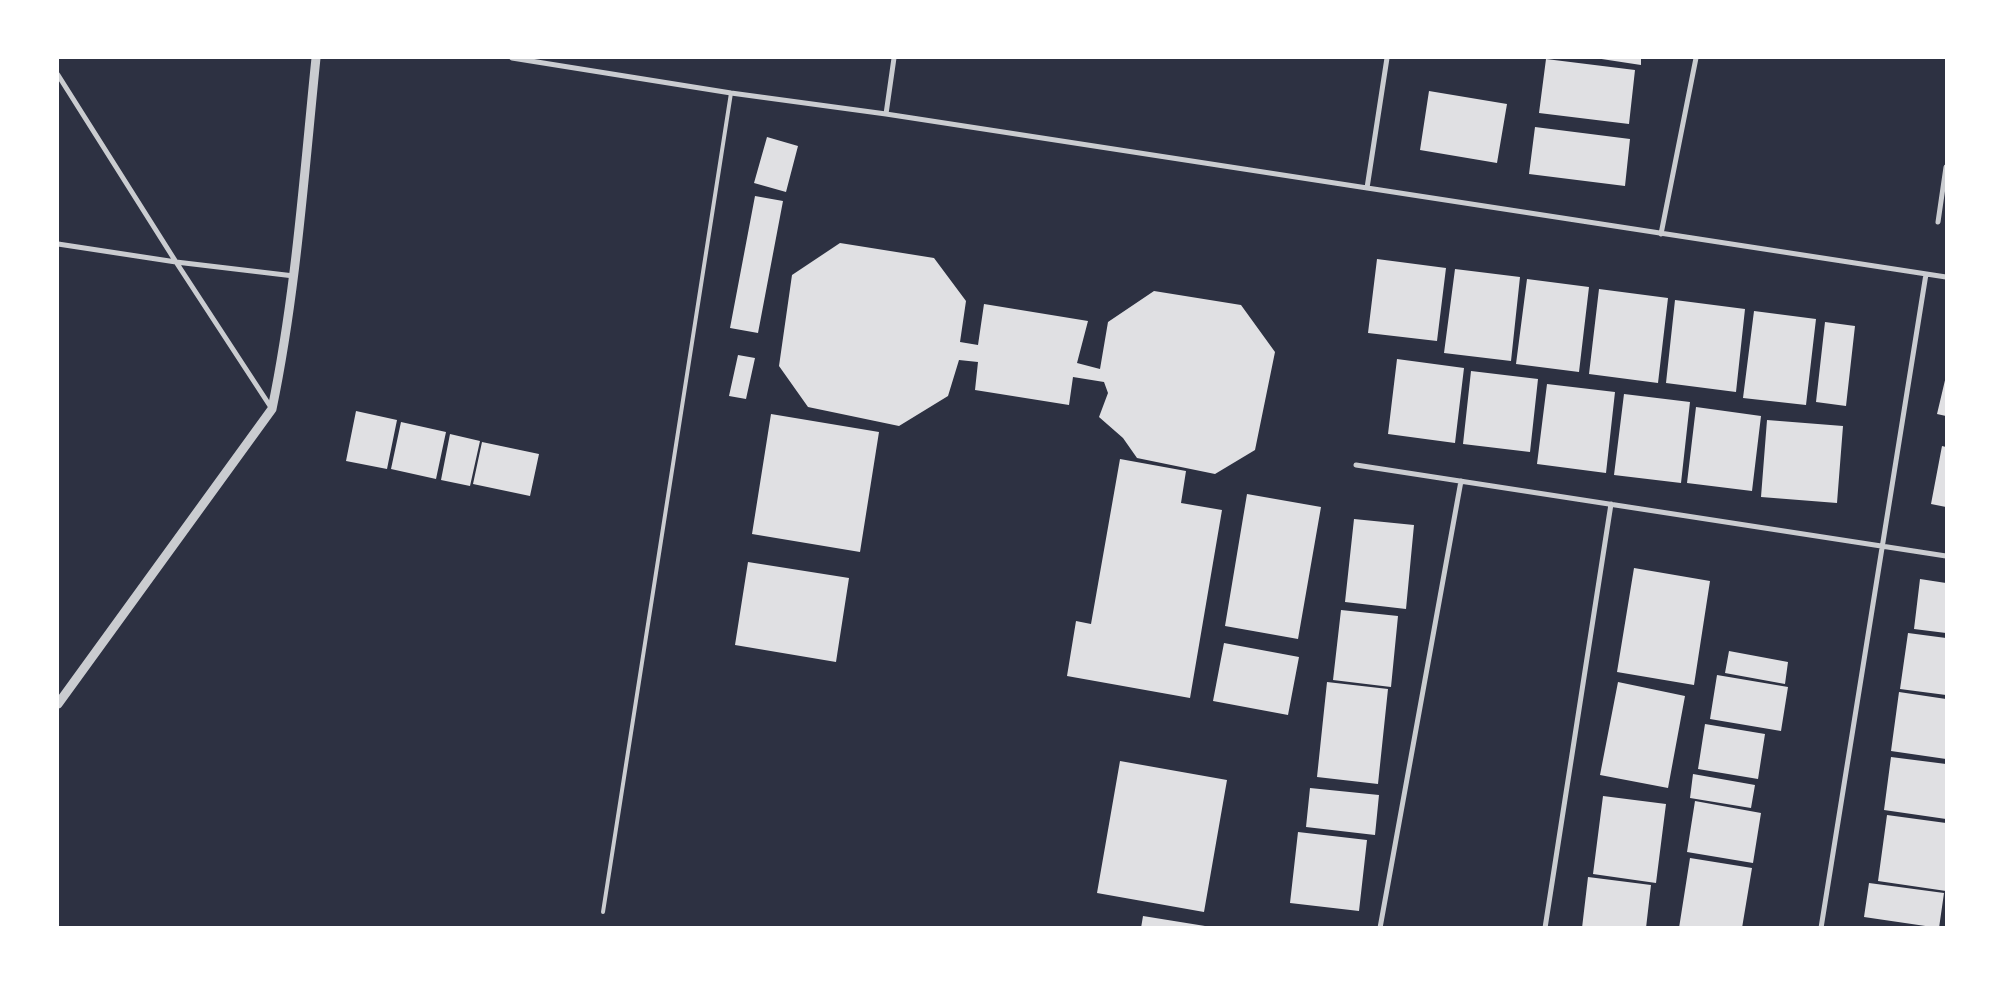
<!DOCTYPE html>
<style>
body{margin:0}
#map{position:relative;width:2004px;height:985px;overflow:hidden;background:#2d3142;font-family:Overpass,sans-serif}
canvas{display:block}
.frame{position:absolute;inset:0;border:59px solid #fff;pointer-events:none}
</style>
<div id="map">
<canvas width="2004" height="985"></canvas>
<div class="frame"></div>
</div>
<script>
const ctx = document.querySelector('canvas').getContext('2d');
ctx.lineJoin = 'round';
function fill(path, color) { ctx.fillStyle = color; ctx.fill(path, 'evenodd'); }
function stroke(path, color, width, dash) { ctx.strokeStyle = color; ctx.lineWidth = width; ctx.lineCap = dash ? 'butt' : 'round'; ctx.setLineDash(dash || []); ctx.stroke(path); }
fill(new Path2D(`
 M1595,58H1641V65Z
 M1546,59L1635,70L1629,124L1539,113Z
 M1429,91L1507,104L1497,163L1420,150Z
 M1535,127L1630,139L1625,186L1529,174Z
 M767,137L798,146L786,192L754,183Z
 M755,196L783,201L758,333L730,328Z
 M840,243L934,258L966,301L960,342L978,345L984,304L1088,321L1077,363L1100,369L1108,322L1154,291L1241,305L1275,352L1255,450L1215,474L1137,458L1123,438L1099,417L1108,393L1104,382L1073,377L1069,405L975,390L978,362L959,360L948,396L899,426L808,407L779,366L792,275Z
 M1377,259L1446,268L1437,341L1368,333Z
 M1455,269L1520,277L1511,361L1444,353Z
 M1527,279L1589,287L1579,372L1516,364Z
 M1599,289L1668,298L1658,383L1589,374Z
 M1675,300L1745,309L1736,392L1666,383Z
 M1754,311L1816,319L1806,405L1743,398Z
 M1825,322L1855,326L1846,406L1816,402Z
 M738,355L755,358L746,399L729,396Z
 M1397,359L1464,368L1455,443L1388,434Z
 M1471,371L1538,379L1530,452L1463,444Z
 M1946,376V416L1937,414Z
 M1547,384L1615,392L1606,473L1537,464Z
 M1624,394L1690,402L1681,483L1614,475Z
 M1696,407L1761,416L1752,491L1687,483Z
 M356,411L397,420L387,469L346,461Z
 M771,414L879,432L860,552L752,534Z
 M1767,420L1843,426L1837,503L1761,497Z
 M401,422L446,432L436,479L391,469Z
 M450,434L480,441L470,486L441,480Z
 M482,442L539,454L530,496L473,484Z
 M1942,446L1946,447V507L1931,504Z
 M1120,459L1186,471L1181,503L1222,510L1190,698L1067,676L1076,621L1091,624Z
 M1247,494L1321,507L1298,639L1225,626Z
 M1354,519L1414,525L1406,609L1345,602Z
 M748,562L849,578L836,662L735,645Z
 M1634,568L1710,581L1694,685L1617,672Z
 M1920,579L1946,583V633L1914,629Z
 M1341,610L1398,616L1391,687L1333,680Z
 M1908,633L1946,638V695L1900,689Z
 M1224,643L1299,657L1288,715L1213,701Z
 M1729,651L1788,662L1785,684L1725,673Z
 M1717,675L1788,687L1781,731L1710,719Z
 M1327,682L1388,689L1378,784L1317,777Z
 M1618,682L1685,696L1668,788L1600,775Z
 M1899,692L1946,699V759L1891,751Z
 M1705,724L1765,734L1758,779L1698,769Z
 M1891,757L1946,764V819L1884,810Z
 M1120,761L1227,780L1204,912L1097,893Z
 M1693,774L1755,785L1751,808L1690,798Z
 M1310,788L1379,795L1375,835L1306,827Z
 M1603,796L1666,804L1656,883L1593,874Z
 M1695,801L1761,813L1753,863L1687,852Z
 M1887,815L1946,823V891L1878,881Z
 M1298,832L1367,840L1359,911L1290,903Z
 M1690,858L1752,868L1742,928H1679Z
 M1588,877L1651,885L1646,928H1582Z
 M1869,883L1944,893L1939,928L1864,917Z
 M1143,916L1205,926V928H1141Z`), '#e0e0e3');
stroke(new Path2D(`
 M603,912L731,93`), '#caccd0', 4);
stroke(new Path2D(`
 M512,58L731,93L886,114L1946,277
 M58,75L176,262L272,409
 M886,114L894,58
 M1367,188L1387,58
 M1938,222L1946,167
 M1661,234L1696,58
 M58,244L176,262L294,276
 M1356,465L1946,556
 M1380,928L1461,481
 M1545,928L1611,504
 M1821,928L1926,274`), '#caccd0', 5);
stroke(new Path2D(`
 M58,704L272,409C296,293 304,175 316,58`), '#caccd0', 9);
</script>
